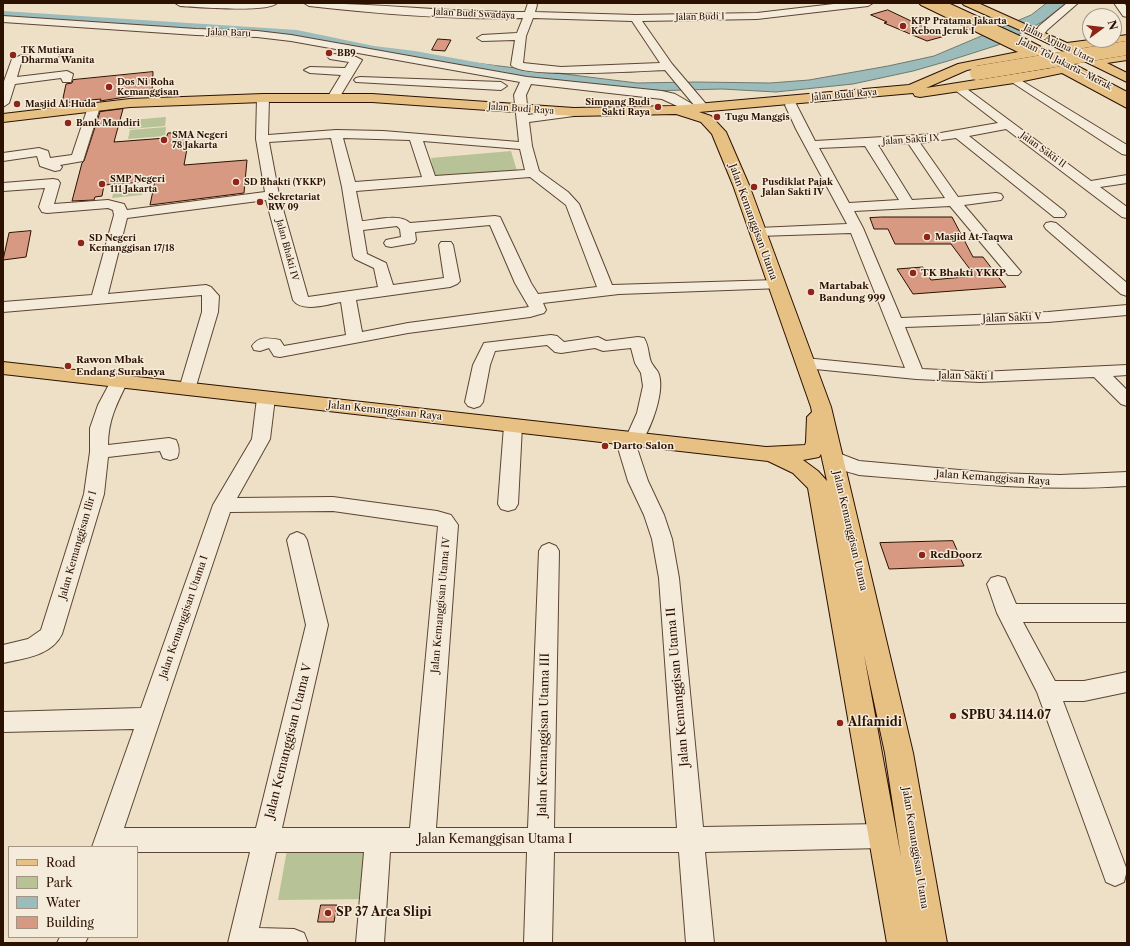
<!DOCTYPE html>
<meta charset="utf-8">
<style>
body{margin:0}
#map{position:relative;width:1130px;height:946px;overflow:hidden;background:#eee0c6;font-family:"Libre Caslon Text",serif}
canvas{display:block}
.frame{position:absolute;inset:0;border:4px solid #2c1100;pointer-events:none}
.legend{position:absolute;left:8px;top:846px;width:130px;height:92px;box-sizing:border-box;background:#f4ebda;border:1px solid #a49483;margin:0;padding:5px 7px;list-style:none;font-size:12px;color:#2c1100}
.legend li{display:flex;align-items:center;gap:8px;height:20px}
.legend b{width:20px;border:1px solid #a49483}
.north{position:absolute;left:1082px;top:8px;width:40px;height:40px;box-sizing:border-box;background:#f4ebda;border:1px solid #a49483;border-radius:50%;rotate:75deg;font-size:11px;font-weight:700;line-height:16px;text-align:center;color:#2c1100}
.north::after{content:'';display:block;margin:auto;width:14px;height:18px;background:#8f2418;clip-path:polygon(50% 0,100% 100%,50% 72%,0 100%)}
</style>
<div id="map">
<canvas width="1130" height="946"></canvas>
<div class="frame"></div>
<ul class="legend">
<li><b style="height:5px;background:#e7c083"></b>Road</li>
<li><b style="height:11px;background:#b7c296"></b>Park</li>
<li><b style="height:11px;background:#9bbcbb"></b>Water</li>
<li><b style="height:11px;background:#d89983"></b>Building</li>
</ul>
<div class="north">N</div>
</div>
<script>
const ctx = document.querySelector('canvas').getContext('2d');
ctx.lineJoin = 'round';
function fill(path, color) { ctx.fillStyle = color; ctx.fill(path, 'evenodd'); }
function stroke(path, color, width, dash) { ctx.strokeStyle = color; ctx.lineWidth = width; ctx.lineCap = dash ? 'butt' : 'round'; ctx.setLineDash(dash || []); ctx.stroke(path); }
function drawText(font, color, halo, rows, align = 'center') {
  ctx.font = font + ' "Libre Caslon Text",serif'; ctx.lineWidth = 3; ctx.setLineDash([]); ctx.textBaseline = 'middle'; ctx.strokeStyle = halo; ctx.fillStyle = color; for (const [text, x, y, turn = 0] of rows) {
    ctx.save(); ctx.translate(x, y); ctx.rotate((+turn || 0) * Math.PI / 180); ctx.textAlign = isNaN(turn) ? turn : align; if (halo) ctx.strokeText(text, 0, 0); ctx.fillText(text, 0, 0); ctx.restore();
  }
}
fill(new Path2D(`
 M166,117L165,126L129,129L131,120Z
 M166,127L165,136L128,139L130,130Z
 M511,151L517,171L435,178L431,158Z
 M144,187L142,195L112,198L114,189Z
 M377,849L371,899L278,900L287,850Z`), '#b7c296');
const water = new Path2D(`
 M1047,3H1066L1042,22L998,45L948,61L913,71L853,84L776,92L722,89L648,91L551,83L460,67L459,61L637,83L695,82L770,83L809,80L888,66L934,56L1031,15Z`);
fill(water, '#9bbcbb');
stroke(water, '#6f7870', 1);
fill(new Path2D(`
 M3,11L297,30L374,46L415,51L497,66L499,69L497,72L492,73L461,69L415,59L374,54L297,38L3,19Z`), '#9bbcbb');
const building = new Path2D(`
 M888,10L909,20L945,36L927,41L884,23L887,22L871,15Z
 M438,39L451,40L445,51L432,50Z
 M153,72L152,93L100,101L101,99L62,103L66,84L72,83L73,80Z
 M123,109L114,142L166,138L168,133L190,132L184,165L247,160L244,193L150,205L155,181L104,185L102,196L95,197L94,200L72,201L82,163L84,161L100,112Z
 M882,217H952L973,257H983L1006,287L913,294L897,269L923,267L931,280L975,276L951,244H895L888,229H874L870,218Z
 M31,231L26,257L3,260L9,233Z
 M953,541L964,566L889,569L880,543Z
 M321,905H337L334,922H318Z`);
fill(building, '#d89983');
stroke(building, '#2c1100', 1);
const minor = new Path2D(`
 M175,3H277C268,13 197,7 180,6Z
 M304,3C378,3 451,13 525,12L528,3H536L537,5L535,12L635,15L757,13L842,3H873L868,6L757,19L642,21L672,64L706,104L708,107L706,110H698L692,113L662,99L531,84L526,95L528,115L574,108L580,112L574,116L529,122L532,146L539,171L568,192L579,204L612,285L777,280L782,282L785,285L782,288L619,294L543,303L546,310L544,313L530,317L408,333L280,357L274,356L269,348L260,351L254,350L252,346C259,336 269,338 280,340L284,346L346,335L341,302C328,304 302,313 293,300L266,200L127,218L108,294L206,285L211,287L219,296L218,312L194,393L188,395L182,393L179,389L202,312V295L3,312V302L92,295L114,215L113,210L108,208L47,213L42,212L39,207L45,188L3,191V183L53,179L58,180L60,183L54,204L108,200L124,204L127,210L265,192L256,139L257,98L259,95H267L269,98L268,135L336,130L383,131L519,142L514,95L520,82L291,41L257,37L196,35L3,22V16L196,29L257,31L291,35L527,77L662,91L675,94L694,105L665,70C642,71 522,79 511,65L515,40L482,41L477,38L482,35L517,33L523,18C451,20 380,14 309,6ZM533,18L632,21L660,63L561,67L523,63L526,36ZM331,138L342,187L353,256L355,259L374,268L378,287L308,297L279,195L269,142ZM343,138L410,140L422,177L355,182ZM423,141L520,149L525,170L435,176ZM530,177L566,205L597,287L538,294L531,283L500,217L495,216L410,223C400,213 376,220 362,221L356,191ZM490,225L515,283L529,307L408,323L362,332L356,300L450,287L457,284L460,281L453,245L451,242H441L439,245L444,278L393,285L386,263L367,254L363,230L397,226L400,229L401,237L386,240L384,243L386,246L391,247L414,243L416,240L415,232Z
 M1067,3H1078L1047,30L1043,36H1035L1034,34L1039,26Z
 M1114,3H1124L1127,7V17L1123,16Z
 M54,52L60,55L58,57L21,63L17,77L67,71L73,74L71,82H63L61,78L15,84L9,103L3,107V84L12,59L22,55Z
 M334,54L356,57L362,60L339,98L333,102L327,98L341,75L310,73L304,70L310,67L345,68L349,62L330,59L328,57Z
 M1014,76L1127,145V155L1122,154L1010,81L1008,79Z
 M360,77L501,82L507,86L501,90L356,82L354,80L356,78Z
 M959,84L963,86L1091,181L1127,175V183L1100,187L1127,207V218L1122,217L1006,129L969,136L1064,211L1066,214L1064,217H1054L956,138L920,143L958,197L996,193L1001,194L1003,197L1001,200L964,205L1021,272L1018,275H1008L950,206L854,211L863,228L901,318L1048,312L1127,305V315L1048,322L905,327L922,369L980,372L1127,365V375L1113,376L1127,390V406L1121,404L1094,377L980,382L916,379L805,368L799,367L797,363L799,359L805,358L905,368L851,233L758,236L753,235L751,232L753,229L758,228L847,224L796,129L785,105L787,102H795L815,141L935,134L998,123L955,90L953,88ZM908,143L945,198L912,200L878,145ZM865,146L899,200L849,203L819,148Z
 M94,103L100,107L83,161L60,165L62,167L60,170L55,171L40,166L37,156L3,161V153L39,148L48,151L50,158L72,155L88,107Z
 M1051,222L1056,223L1127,283V296L1121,294L1046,229L1044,226L1046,223Z
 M551,335L557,336L564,342L598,337L606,341L638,337L644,338C649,346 648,354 651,362C653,366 656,369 658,372C666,390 651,428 641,443L636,445L648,481L664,515L672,539L679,578L703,827L882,824L891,827L895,836L891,845L882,848L705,852L714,943H686L679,852H554L552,943H524L527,852H390L384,943H356L364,852H276L259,928L294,929L304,933L308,943H228L250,852H137V847H92L134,729L3,732V712L141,708L213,505L252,439L257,398L260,394L266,392L272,394L275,398L270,439L237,498L333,497L437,511L451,515L458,525L436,828H528L539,551L542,546L549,543L556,546L559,551L554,828H677L659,578L652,539L644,515L628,481L615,438L618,434L624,432L628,433L637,413L643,386L641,373L635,363L631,348L603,351L595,348L561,353L555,352L547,345L495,351L490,365L483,402L480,406L474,408L468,406L465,402L473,365L484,343ZM333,511L438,526L410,828H282L328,625L307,540L304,535L297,532L290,535L287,540L306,625L256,828H124L230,512Z
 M119,376L125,377L128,381C117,403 108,420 108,445L169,438L176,440C179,446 180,452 177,458L170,460L163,458L160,451L108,457L104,494L62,634C51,656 25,658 3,663V645L28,639L41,630L84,494L90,452V428L98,405L113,377Z
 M513,420L519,422L522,426L518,504L515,509L508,511L501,509L498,504L504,426L507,422Z
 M833,451L859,461L993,473L1060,475L1127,472V486C1037,492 949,482 859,475C847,471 831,469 824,457L826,452Z
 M998,576L1005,578L1016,604H1127V622H1023L1055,681H1084L1127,672V692L1084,701H1063L1127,870L1124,882L1115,886L1106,882L1037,692L997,613L987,584L991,578Z
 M60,937H88L85,943H57Z`);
const major = new Path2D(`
 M919,3H934L1038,50L1127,98V108L1062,73L1014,83L920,97L915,96L913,93L699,112L711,116L726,132L749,185L831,407L913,753L947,943H887L808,488L793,473L768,461L3,374V362L766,447L805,445L806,442L807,417L812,412L811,407L733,185L712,134L701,122L676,114L574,116L372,102H263L130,107L3,122V114L130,99L263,94H372L574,108L674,106L909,85L958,64L1018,52L921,5ZM1030,58L1051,68L926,88L967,70ZM821,454L827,481L818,471L803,460L819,457ZM864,655L885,753L901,857Z
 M962,3H978L1067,43L1090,40H1114V37L1127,35V43L1079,49L1095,57L1127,52V60L1107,63L1127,73V82L1031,35L964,5Z`);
const highway = new Path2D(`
 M932,3H948L1024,38L1127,92V101L1016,44L934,5Z`);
stroke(minor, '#5c4532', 2);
stroke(major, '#2c1100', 2);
stroke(highway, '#2c1100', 2);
fill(minor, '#f4ebda');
fill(major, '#e7c083');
fill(highway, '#e7c083');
const majorBridge = new Path2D(`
 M977,73L1127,48`);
stroke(majorBridge, '#2c1100', 14, []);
stroke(majorBridge, '#e7c083', 14);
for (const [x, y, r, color] of [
 [903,26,4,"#8f2418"],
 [329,53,4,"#8f2418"],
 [13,55,4,"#8f2418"],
 [109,87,4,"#8f2418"],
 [17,104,4,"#8f2418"],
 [658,107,4,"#8f2418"],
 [717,117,4,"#8f2418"],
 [68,123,4,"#8f2418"],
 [164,140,4,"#8f2418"],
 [236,182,4,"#8f2418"],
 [102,184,4,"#8f2418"],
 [754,187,4,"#8f2418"],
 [260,202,4,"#8f2418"],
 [927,237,4,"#8f2418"],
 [81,243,4,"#8f2418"],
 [913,273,4,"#8f2418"],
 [811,292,4,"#8f2418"],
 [68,366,4,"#8f2418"],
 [605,446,4,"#8f2418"],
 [922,555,4,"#8f2418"],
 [953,716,4,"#8f2418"],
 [840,723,4,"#8f2418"],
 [328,913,4,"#8f2418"]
]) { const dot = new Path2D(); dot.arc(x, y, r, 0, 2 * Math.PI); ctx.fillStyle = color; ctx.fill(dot); stroke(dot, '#f4ebda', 1.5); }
drawText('9px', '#2c1100', '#f4ebda', [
 ["Jalan Budi Swadaya",474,14,3],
 ["Jalan Budi I",700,17,-1],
 ["Jalan Baru",229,33,2],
 ["Jalan Arjuna Utara",1059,44,26],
 ["Jalan Tol Jakarta–Merak",1065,64,27],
 ["Jalan Budi Raya",844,95,-5],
 ["Jalan Budi Raya",521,109,4],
 ["Jalan Sakti IX",911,140,-4],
 ["Jalan Sakti II",1043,150,36],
 ["Jalan Bhakti IV",287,250,75]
]);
drawText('bold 9px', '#2c1100', '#f4ebda', [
 ["KPP Pratama Jakarta",911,21],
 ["Kebon Jeruk I",911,31],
 ["TK Mutiara",21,50],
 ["Dharma Wanita",21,60],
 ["BB9",337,53],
 ["Dos Ni Roha",117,82],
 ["Kemanggisan",117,92],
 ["Simpang Budi",650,102,"right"],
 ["Sakti Raya",650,112,"right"],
 ["Masjid Al Huda",25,104],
 ["Tugu Manggis",725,117],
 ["Bank Mandiri",76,123],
 ["SMA Negeri",172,135],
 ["78 Jakarta",172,145],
 ["SMP Negeri",110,179],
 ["111 Jakarta",110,189],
 ["SD Bhakti (YKKP)",244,182],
 ["Pusdiklat Pajak",762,182],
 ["Jalan Sakti IV",762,192],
 ["Sekretariat",268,197],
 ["RW 09",268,207],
 ["Masjid At-Taqwa",935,237],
 ["SD Negeri",89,238],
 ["Kemanggisan 17/18",89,248]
], 'left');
drawText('10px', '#2c1100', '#f4ebda', [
 ["Jalan Kemanggisan Utama",753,222,70],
 ["Jalan Sakti V",1012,318,-2],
 ["Jalan Sakti I",966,376,1],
 ["Jalan Kemanggisan Raya",385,411,6],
 ["Jalan Kemanggisan Raya",993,478,4],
 ["Jalan Kemanggisan Utama",850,531,77],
 ["Jalan Kemanggisan Ilir I",78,545,-74],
 ["Jalan Kemanggisan Utama IV",441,605,-85],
 ["Jalan Kemanggisan Utama I",184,617,-71],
 ["Jalan Kemanggisan Utama",915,848,81]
]);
drawText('bold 10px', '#2c1100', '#f4ebda', [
 ["TK Bhakti YKKP",921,273],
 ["Martabak",819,286],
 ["Bandung 999",819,298],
 ["Rawon Mbak",76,360],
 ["Endang Surabaya",76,372],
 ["Darto Salon",613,446],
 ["RedDoorz",930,555]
], 'left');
drawText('12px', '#2c1100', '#f4ebda', [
 ["Jalan Kemanggisan Utama II",678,687,-95],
 ["Jalan Kemanggisan Utama III",544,735,-89],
 ["Jalan Kemanggisan Utama V",289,741,-76],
 ["Jalan Kemanggisan Utama I",495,840]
]);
drawText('bold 12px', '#2c1100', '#f4ebda', [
 ["SPBU 34.114.07",961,716],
 ["Alfamidi",848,723],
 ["SP 37 Area Slipi",336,913]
], 'left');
</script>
